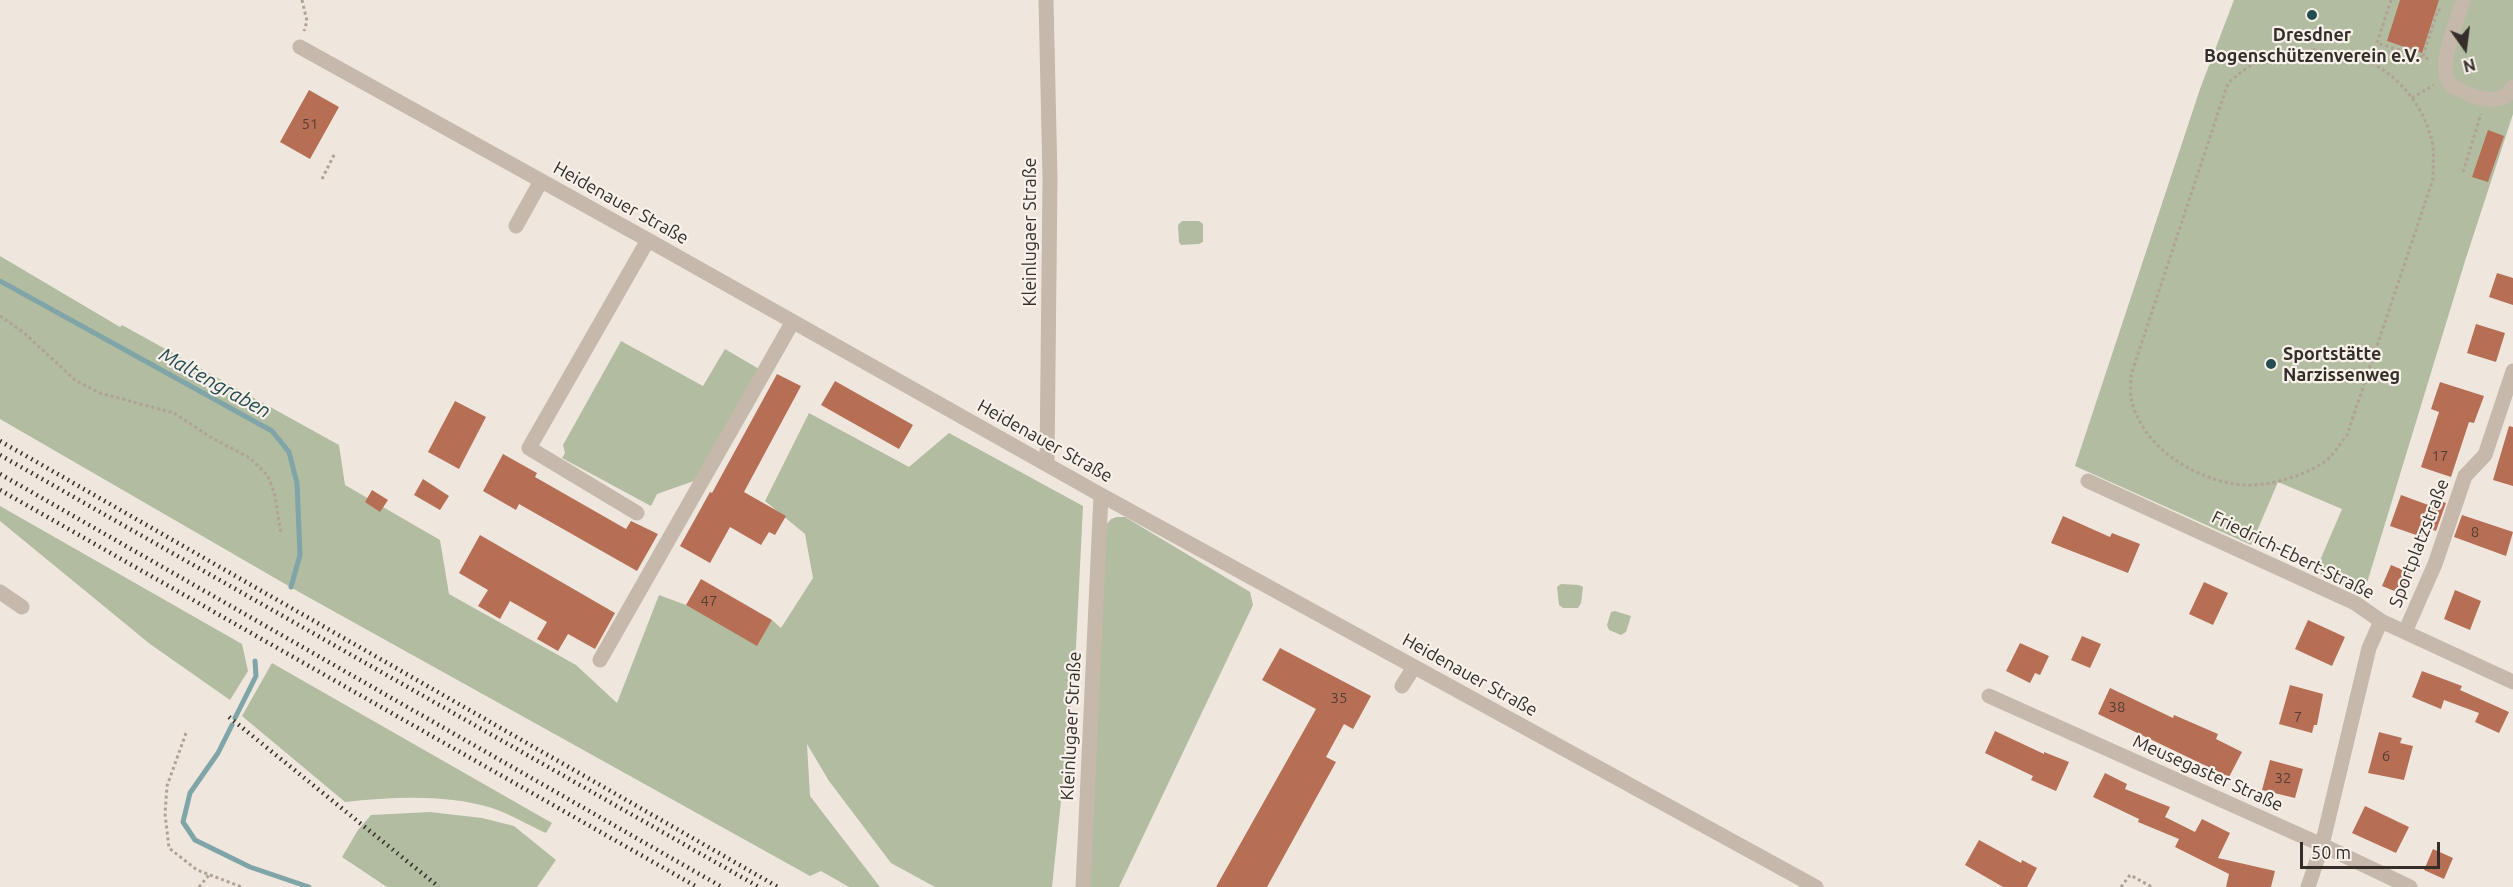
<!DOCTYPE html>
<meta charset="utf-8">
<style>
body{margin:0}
#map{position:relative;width:2513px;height:887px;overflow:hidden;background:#efe7de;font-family:Ubuntu,sans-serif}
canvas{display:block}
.north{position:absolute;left:2435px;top:18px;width:60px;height:60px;-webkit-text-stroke:4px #f7f1ea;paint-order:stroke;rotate:166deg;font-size:16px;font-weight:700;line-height:24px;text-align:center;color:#342d29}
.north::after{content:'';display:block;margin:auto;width:21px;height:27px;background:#342d29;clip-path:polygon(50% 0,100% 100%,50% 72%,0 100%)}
.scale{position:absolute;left:2300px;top:842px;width:140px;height:27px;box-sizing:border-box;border:3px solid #342d29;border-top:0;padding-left:8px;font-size:18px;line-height:21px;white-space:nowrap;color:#342d29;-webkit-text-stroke:4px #f7f1ea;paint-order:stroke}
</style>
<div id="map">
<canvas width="2513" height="887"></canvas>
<div class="north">N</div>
<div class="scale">50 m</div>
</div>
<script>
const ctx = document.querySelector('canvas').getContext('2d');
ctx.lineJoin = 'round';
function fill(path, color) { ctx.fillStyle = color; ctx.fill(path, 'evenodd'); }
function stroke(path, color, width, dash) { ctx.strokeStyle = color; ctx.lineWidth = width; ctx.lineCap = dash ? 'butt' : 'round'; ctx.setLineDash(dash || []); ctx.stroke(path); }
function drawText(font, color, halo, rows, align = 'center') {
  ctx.font = font + ' Ubuntu,sans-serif'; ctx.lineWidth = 4.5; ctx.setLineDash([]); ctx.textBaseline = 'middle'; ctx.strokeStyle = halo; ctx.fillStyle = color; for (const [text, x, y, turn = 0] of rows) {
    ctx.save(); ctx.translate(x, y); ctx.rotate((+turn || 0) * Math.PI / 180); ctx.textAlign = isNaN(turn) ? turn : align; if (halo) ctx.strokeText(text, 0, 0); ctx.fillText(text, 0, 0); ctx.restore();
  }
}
fill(new Path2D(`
 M2234,0H2513V114L2465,261L2363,596L2315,572L2342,509L2278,482L2251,545L2075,466L2200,89Z
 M1182,221H1199L1203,224V242L1199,244L1181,245L1179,242L1178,225Z
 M0,256L120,327L122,325L339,445L345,485L440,540L449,594L576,665L617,703L659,595L686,605L757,645L772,620L781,628L813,578L805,534L765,501L809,413L909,467L949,433L1083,506L1075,667L1052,887H935L891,863L829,781L807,744L810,796L880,887H849L821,871L810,876L299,592L0,419Z
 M621,341L703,386L725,349L759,369L694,481L657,494L651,506L562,458L565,453L563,445Z
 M0,506L242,644L248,671L230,700L150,644L0,521Z
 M1117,517H1125L1250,592L1253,605L1119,887H1090L1106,525L1111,519Z
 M1561,584L1579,585L1583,587L1581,603L1578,608H1563L1559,605L1557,587Z
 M1615,611L1631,616L1626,632L1621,635L1609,630L1607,625L1611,612Z
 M272,663L552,823L546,833C528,825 510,814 492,808C445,794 393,797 345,802L242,716Z
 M430,812L482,818L514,826L556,860L537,887H387L342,857L358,830L371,815Z`), '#b2bca0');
stroke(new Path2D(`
 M0,281L272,431L289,452L297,483L300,555L291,587
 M235,718L256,676L255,661
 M232,725L218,753L190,793L183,822L195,840L250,867L309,887`), '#80a5a8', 5);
fill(new Path2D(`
 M2400,0H2439L2422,53L2387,41Z
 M309,90L339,107L310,159L280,142Z
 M2488,130L2504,136L2488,182L2472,177Z
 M2497,273L2513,278V305L2489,297Z
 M2476,324L2505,333L2496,362L2467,353Z
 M777,374L801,386L744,492L786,516L775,535L769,532L761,545L730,527L710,563L680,546L710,492L712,493Z
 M835,381L913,425L899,449L821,405Z
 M2440,382L2484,396L2474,423L2469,422L2451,477L2421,467L2439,412L2431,409Z
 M455,401L486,417L459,469L428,452Z
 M2509,426L2513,427V486L2493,480Z
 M503,454L537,473L535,477L626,529L631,521L658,534L637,571L519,504L516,510L483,491Z
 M423,479L449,496L440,510L414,495Z
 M372,490L388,500L380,512L365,502Z
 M2401,495L2431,506L2434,499L2446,503L2436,531L2425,527L2422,537L2390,526Z
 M2462,515L2513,532L2506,556L2454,537Z
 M2063,516L2110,537L2112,533L2140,544L2128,573L2051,543Z
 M480,535L615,613L595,649L568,634L558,651L537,639L547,622L510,601L500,619L478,606L488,590L459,573Z
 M2391,565L2410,573L2402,594L2382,586Z
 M701,579L772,620L757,646L686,605Z
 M2204,582L2228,593L2213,625L2189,614Z
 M2455,590L2481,601L2470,630L2444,619Z
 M2308,620L2345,637L2332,666L2295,649Z
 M2082,636L2101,644L2090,668L2071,660Z
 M2020,643L2049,656L2040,675L2035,673L2030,683L2006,671Z
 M1280,648L1371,696L1353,729L1344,724L1326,757L1336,762L1267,887H1216L1316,709L1262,680Z
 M2422,671L2462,686L2460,690L2509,712L2499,733L2475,722L2479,713L2444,700L2441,709L2412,697Z
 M2290,685L2323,694L2317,725H2314L2312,733L2279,724Z
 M2110,688L2173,718L2174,715L2218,734L2216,739L2242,752L2229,777L2098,714Z
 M1995,731L2044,754V752L2069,762L2056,791L2031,780L2033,776L1985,753Z
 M2379,732L2402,738L2400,743L2413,746L2404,780L2368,773Z
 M2270,760L2303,769L2295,798L2262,790Z
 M2105,773L2127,784L2125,789L2170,807L2165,817L2195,832L2202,819L2230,833L2218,858L2275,871L2271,887H2226L2229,874L2175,847L2179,839L2138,822L2139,819L2093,797Z
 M2365,806L2409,827L2396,853L2352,833Z
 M1979,840L2021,863L2022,860L2037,868L2027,887H2003L1965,865Z
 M2433,849L2453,858L2444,879L2424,870Z`), '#b66f55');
stroke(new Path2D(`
 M302,0L307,21L304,31
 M2391,0L2377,43L2429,59
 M2314,50C2324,51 2336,51 2346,53C2390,64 2425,102 2433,146C2434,157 2433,168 2433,179L2347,435C2340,443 2333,457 2323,463C2301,477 2262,489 2235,484C2190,477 2141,445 2131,398C2130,391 2131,382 2131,375L2228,83C2260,55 2272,54 2314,50Z
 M2423,56L2438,10L2442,11
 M2412,98L2434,85
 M2463,172L2481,114
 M322,179L335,153
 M0,316L23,332L75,380L100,393L174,413L212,438L250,458L268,476L274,492L281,533
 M186,733L167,786L165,814L169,848L197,870L242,887
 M199,887L209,875
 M2121,887L2130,875L2152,887`), '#b1a296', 3, [3, 3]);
stroke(new Path2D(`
 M1046,0L1050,178L1047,463
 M2463,0C2458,19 2440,59 2447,78C2450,88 2460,90 2469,94C2482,99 2491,102 2505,97L2513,87
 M300,47L648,240L1101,495L1816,887
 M516,226L541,181
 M2088,481L2355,603L2381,621L2513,682
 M637,513L529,448L648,240
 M0,592L22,607
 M2405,632L2435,564L2465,476L2485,455L2513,371
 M600,660L792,323
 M1402,686L1414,667
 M1989,696L2322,845L2410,887
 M1083,887L1101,495
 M2308,887L2322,845L2369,648L2381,621`), '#c6b8ab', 15);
stroke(new Path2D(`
 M0,441L778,887
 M0,455L759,887
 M0,474L722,887
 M0,490L697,887
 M229,717L439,887`), '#342d29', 4.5, [1.5, 4.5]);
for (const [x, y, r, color] of [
 [2312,15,6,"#244c51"],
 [2271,364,6,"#244c51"]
]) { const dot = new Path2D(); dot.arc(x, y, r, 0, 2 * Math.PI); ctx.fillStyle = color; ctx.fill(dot); stroke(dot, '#f7f1ea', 2); }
drawText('15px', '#543e34', null, [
 ["51",310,124],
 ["17",2440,456],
 ["8",2475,532],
 ["47",709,601],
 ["35",1339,698],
 ["38",2117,707],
 ["7",2298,717],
 ["6",2386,756],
 ["32",2283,778]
]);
drawText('bold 18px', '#342d29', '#f7f1ea', [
 ["Dresdner",2312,35],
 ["Bogenschützenverein e.V.",2312,56],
 ["Sportstätte",2283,354,"left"],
 ["Narzissenweg",2283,375,"left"]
]);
drawText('18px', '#342d29', '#f7f1ea', [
 ["Heidenauer Straße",621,203,29],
 ["Kleinlugaer Straße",1030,232,-90],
 ["Heidenauer Straße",1045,441,29],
 ["Sportplatzstraße",2419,543,-69],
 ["Friedrich-Ebert-Straße",2293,555,26],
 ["Heidenauer Straße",1470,675,29],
 ["Kleinlugaer Straße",1071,726,-87],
 ["Meusegaster Straße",2208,773,24]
]);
drawText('italic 20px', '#244c51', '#f7f1ea', [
 ["Maltengraben",215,383,29]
]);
</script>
